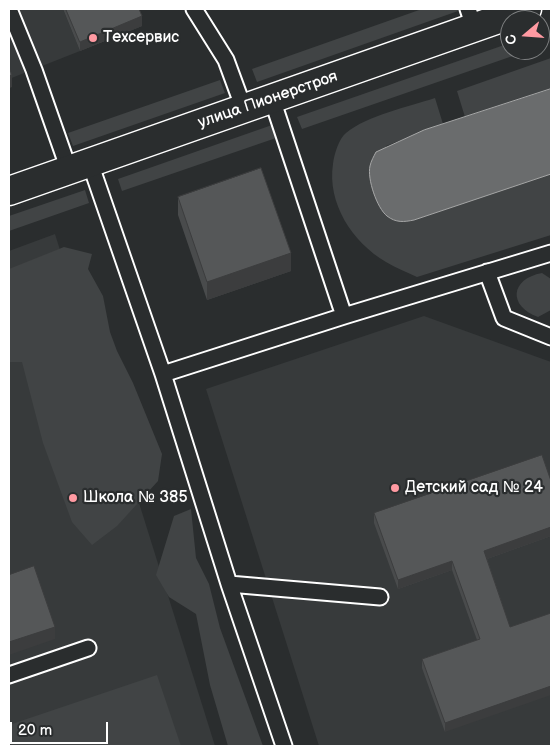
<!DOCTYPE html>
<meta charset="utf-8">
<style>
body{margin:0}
#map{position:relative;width:560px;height:755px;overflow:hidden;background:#2a2d2e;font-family:"Balsamiq Sans",sans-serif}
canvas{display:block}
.frame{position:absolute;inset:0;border:10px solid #fff;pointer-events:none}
.north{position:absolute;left:500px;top:10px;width:50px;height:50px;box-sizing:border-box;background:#2a2d2e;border:1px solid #7f8182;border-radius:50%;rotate:252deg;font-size:14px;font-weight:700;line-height:20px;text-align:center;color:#fff}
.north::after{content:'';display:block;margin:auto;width:18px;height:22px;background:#ff9aa2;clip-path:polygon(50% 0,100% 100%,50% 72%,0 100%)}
.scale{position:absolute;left:10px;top:722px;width:98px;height:22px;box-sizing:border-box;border:2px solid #fff;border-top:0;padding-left:6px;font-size:15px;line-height:18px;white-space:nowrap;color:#fff;-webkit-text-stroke:4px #2a2d2e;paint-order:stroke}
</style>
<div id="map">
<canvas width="560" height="755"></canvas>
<div class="frame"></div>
<div class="north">С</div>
<div class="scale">20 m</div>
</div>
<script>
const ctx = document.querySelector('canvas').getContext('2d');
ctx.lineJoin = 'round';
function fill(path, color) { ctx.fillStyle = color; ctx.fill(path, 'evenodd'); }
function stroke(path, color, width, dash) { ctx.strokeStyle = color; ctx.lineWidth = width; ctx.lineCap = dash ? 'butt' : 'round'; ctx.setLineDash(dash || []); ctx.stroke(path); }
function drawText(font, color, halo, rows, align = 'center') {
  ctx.font = font + ' "Balsamiq Sans",sans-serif'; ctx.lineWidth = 4.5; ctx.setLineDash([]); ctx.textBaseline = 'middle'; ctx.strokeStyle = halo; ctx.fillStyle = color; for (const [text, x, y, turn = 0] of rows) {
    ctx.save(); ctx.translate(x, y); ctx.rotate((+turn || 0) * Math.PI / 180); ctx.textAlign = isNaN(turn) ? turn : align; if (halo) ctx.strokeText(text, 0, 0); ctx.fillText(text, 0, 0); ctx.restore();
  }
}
fill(new Path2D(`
 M9,9H63L80,51L9,79L12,87L9,88Z
 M55,234L215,746H9V251Z
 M424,316L551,362V746H319L206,389Z`), '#373a3b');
fill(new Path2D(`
 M422,9H457L458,11L257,82L252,69Z
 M510,43V50H530L302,129L297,117Z
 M551,58V89L465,117L457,91Z
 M220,80L225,93L73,146L68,133Z
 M435,98L443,124L386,146L414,220L551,174V235L417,277C407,272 396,268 386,262C352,242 327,203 333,164C334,155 339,138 346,133C368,115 408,107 435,98Z
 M272,125L276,138L122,191L118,179Z
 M85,190L89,203L9,231V216Z
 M64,247L92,254L88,269L103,296L110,332L117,351L133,383L162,454L158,481L117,526L92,545L72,522L43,443L22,362H9V269Z
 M542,273L551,279V310L538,317C508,306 510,279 542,273Z
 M191,509L196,558L209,584L220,628L263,746H228L210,685L196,614L169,597L156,575L174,516Z
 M157,675L181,746H9V725Z`), '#414445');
const water = new Path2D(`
 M551,89V174L414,220C404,222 396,223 387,216C377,208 367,179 370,166C371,161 374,156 376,152L424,130Z`);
fill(water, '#6a6c6d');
stroke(water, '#a6a7a7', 1);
const lane = new Path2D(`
 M9,9L34,70L69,170
 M194,9L226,60L244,109
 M468,9L474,27
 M272,99L344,316
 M90,163L163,374L229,584L284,746
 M487,272L504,318L551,337
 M163,374L344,316L551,253
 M229,584L380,597
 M9,675L88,648`);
const secondary = new Path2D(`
 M9,191L527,9`);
stroke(lane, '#fff', 19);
stroke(secondary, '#fff', 31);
stroke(lane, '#2a2d2e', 15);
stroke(secondary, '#2a2d2e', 28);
fill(new Path2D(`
 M63,9H139L142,26L80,51Z
 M178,197L291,271L207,300L178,215Z
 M374,513L551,536L487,559L510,627L445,732L422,668V659L477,640L452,570L398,589L374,523Z`), '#494b4c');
fill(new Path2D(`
 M142,16V26L80,51V42Z
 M12,75V87L9,88V76Z
 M291,253V271L207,300V282Z
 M551,527V536L484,560V551Z
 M452,561V570L398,589V580Z
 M55,627V639L9,655V642Z
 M551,686V695L445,732V723Z`), '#3c3d3e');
const building = new Path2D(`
 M66,9H139L142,16L80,42Z
 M9,67L12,75L9,76Z
 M261,168L291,253L207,282L178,197Z
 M542,455L551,481V527L484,551L510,627L551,613V686L445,723L422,659L480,639L452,561L398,580L374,513Z
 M34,566L55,627L9,642V575Z`);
fill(building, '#555758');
stroke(building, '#3c3d3e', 1);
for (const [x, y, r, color] of [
 [93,38,5,"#ff9aa2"],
 [395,488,5,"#ff9aa2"],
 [73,498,5,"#ff9aa2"]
]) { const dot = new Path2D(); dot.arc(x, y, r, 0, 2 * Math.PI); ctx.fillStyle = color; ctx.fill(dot); stroke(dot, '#2a2d2e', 2); }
drawText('16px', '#fff', '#2a2d2e', [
 ["Техсервис",103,38],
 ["Детский сад № 24",405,488],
 ["Школа № 385",83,498]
], 'left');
drawText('16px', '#fff', '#2a2d2e', [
 ["улица Пионерстроя",268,100,-19]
]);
</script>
